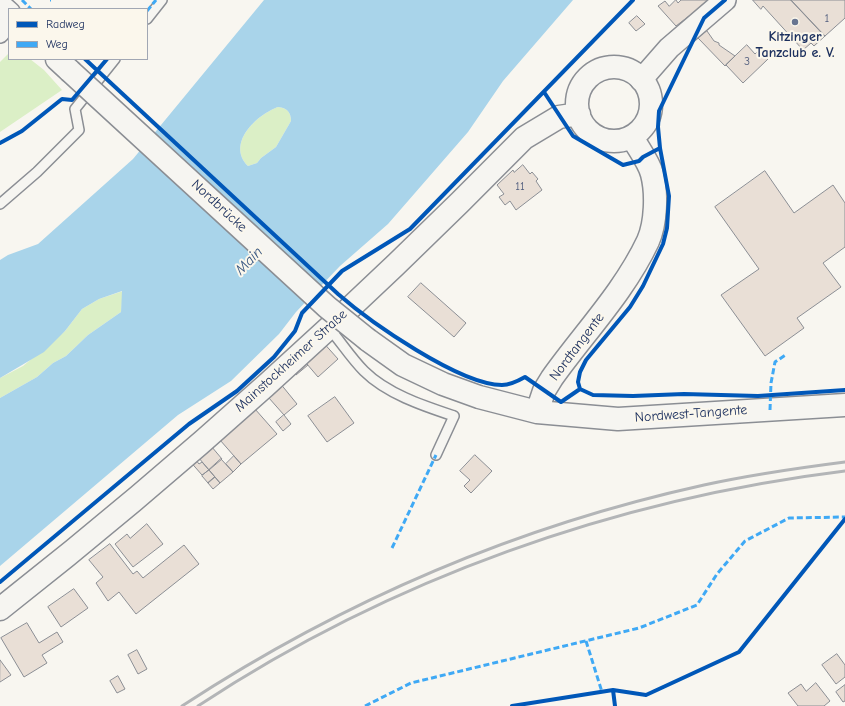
<!DOCTYPE html>
<meta charset="utf-8">
<style>
body{margin:0}
#map{position:relative;width:845px;height:706px;overflow:hidden;background:#f8f6f0;font-family:"Comic Neue",sans-serif}
canvas{display:block}
.legend{position:absolute;left:8px;top:8px;width:140px;height:52px;box-sizing:border-box;background:#fbf7ec;border:1px solid #a1a7b3;margin:0;padding:5px 7px;list-style:none;font-size:12px;color:#1b2f5e}
.legend li{display:flex;align-items:center;gap:8px;height:20px}
.legend b{width:20px;border:1px solid #a1a7b3}
</style>
<div id="map">
<canvas width="845" height="706"></canvas>
<ul class="legend">
<li><b style="height:5px;background:#0057b8"></b>Radweg</li>
<li><b style="height:5px;background:#3fa9f5"></b>Weg</li>
</ul>
</div>
<script>
const ctx = document.querySelector('canvas').getContext('2d');
ctx.lineJoin = 'round';
function fill(path, color) { ctx.fillStyle = color; ctx.fill(path, 'evenodd'); }
function stroke(path, color, width, dash) { ctx.strokeStyle = color; ctx.lineWidth = width; ctx.lineCap = dash ? 'butt' : 'round'; ctx.setLineDash(dash || []); ctx.stroke(path); }
function drawText(font, color, halo, rows, align = 'center') {
  ctx.font = font + ' "Comic Neue",sans-serif'; ctx.lineWidth = 4; ctx.setLineDash([]); ctx.textBaseline = 'middle'; ctx.strokeStyle = halo; ctx.fillStyle = color; for (const [text, x, y, turn = 0] of rows) {
    ctx.save(); ctx.translate(x, y); ctx.rotate((+turn || 0) * Math.PI / 180); ctx.textAlign = isNaN(turn) ? turn : align; if (halo) ctx.strokeText(text, 0, 0); ctx.fillText(text, 0, 0); ctx.restore();
  }
}
fill(new Path2D(`
 M8,54L9,59H30L44,70L62,90L0,132V62Z
 M278,107C287,108 291,112 291,121L276,147L261,158L257,163L248,166C226,144 256,115 278,107Z
 M123,291L121,312L88,335L66,356L53,363L37,377L0,398V378L23,366L65,331L82,309L99,299Z`), '#dbefc6');
fill(new Path2D(`
 M264,0H573L503,81L468,132L388,224L340,266L296,312L279,334L231,381L178,415L0,566V398L37,377L53,363L66,356L88,335L121,312L122,291L99,299L82,309L65,331L44,352L0,378V260L8,255L38,244L133,159ZM278,107C287,108 291,112 291,121L276,147L261,158L257,163L248,166C226,144 256,115 278,107Z`), '#a9d4ea');
const building = new Path2D(`
 M676,0L678,3L681,0H710L676,26L658,6L665,1L669,6Z
 M753,0H791L825,36L814,46L811,43L803,50L763,6L761,9Z
 M791,0H845V18L825,36Z
 M637,16L645,24L636,31L629,23Z
 M707,31L714,41L719,43V45L735,56L725,66L698,38Z
 M747,45L755,54L759,50L768,59L743,83L726,65Z
 M523,165L530,174L532,172L538,179L536,181L542,190L516,210L510,201L505,205L499,197L504,194L497,185L513,170L514,172Z
 M765,171L794,213L833,185L845,203V247L823,263L841,287L797,318L804,328L765,356L721,295L759,269L715,207Z
 M421,283L466,323L454,337L408,297Z
 M321,340L338,359L318,377L301,357Z
 M301,357L308,365L296,375L290,367Z
 M275,377L297,404L284,415L261,389Z
 M335,397L354,423L327,442L308,416Z
 M255,409L277,434L241,464L213,432Z
 M284,415L291,424L283,431L276,422Z
 M206,440L222,459L209,470L193,451Z
 M192,455L199,464L202,462L209,470L202,475L188,459Z
 M475,455L492,471L471,493L464,486L470,480L460,471Z
 M234,456L241,464L233,472L226,464Z
 M221,459L233,472L220,483L209,470Z
 M209,470L215,477L208,483L202,476Z
 M215,477L220,483L213,489L208,483Z
 M147,524L163,544L133,567L115,544L127,534L130,538Z
 M110,544L133,574L137,571L143,578L184,545L199,564L136,614L119,592L108,601L96,583L103,577L89,560Z
 M74,589L88,608L61,627L48,607Z
 M27,623L39,643L57,632L63,642L42,655L47,663L24,677L1,638Z
 M137,650L147,669L138,674L128,655Z
 M837,654L845,665V677L836,684L822,665Z
 M0,660L11,675L0,682Z
 M118,676L125,689L117,693L110,681Z
 M816,683L830,701L824,706H798L788,693L801,684L806,691Z
 M845,685V701L843,702L836,692Z`);
fill(building, '#e9dfd6');
stroke(building, '#8b8e94', 1);
const service = new Path2D(`
 M147,19L162,0
 M0,204L37,172L79,130L75,109L115,59
 M329,328C341,342 351,358 364,371C387,394 424,406 454,416L436,455`);
const minor = new Path2D(`
 M0,34L9,22`);
const tertiary = new Path2D(`
 M641,80L669,48L725,0`);
const secondary = new Path2D(`
 M0,5L9,13
 M57,59L70,71
 M577 104a37 37 0 1 1 74 0a37 37 0 1 1-74 0Z
 M368,340L403,365L443,384L479,397L537,412L618,419L845,405
 M537,412L544,391L552,378C584,333 624,292 648,241C656,223 657,193 652,174C649,162 638,148 632,137
 M0,609C185,464 360,305 524,138L559,117L579,114`);
stroke(service, '#8b8e94', 12);
stroke(minor, '#8b8e94', 20);
stroke(tertiary, '#8b8e94', 24);
stroke(secondary, '#8b8e94', 25);
stroke(service, '#f6f5f1', 9);
stroke(minor, '#f6f5f1', 17);
stroke(tertiary, '#f6f5f1', 21);
stroke(secondary, '#f6f5f1', 22);
stroke(new Path2D(`
 M182,706C341,602 518,526 704,485C750,475 798,468 845,462
 M198,706C390,579 616,499 845,471`), '#b3b5b7', 3);
const secondaryBridge = new Path2D(`
 M70,71L327,307L368,340`);
stroke(secondaryBridge, '#8b8e94', 25, []);
stroke(secondaryBridge, '#f6f5f1', 22);
stroke(new Path2D(`
 M22,0L31,9
 M50,0H51
 M147,11L156,0
 M770,410L771,383L775,362L787,354
 M392,548L436,455
 M586,641L602,692
 M365,706L411,683L639,628L697,605L717,574L745,541L789,518L845,517`), '#3fa9f5', 3, [6, 3]);
stroke(new Path2D(`
 M85,59L338,294C370,322 460,385 502,385C510,385 518,381 525,377L561,402L580,389L578,382L580,372L586,360L630,307L643,286L663,244L667,228L669,196L660,148L658,127L659,111L704,18L725,0
 M544,92L573,136L623,165L639,161L643,157L660,148
 M0,143L22,131L62,99L72,100L107,59
 M580,389L593,395L633,396L684,394L758,396L845,390
 M0,582L189,424L237,391L274,357L295,331L302,313L342,271L410,229L633,0
 M512,706L613,690
 M615,706L613,690L646,695L739,652L845,519`), '#0057b8', 4);
for (const [x, y, r, color] of [
 [795,22,4,"#687591"]
]) { const dot = new Path2D(); dot.arc(x, y, r, 0, 2 * Math.PI); ctx.fillStyle = color; ctx.fill(dot); stroke(dot, '#fbf7ec', 1.5); }
drawText('12px', '#4e5b7c', null, [
 ["1",827,19],
 ["3",747,62],
 ["11",520,187]
]);
drawText('bold 14px', '#1b2f5e', '#fbf7ec', [
 ["Kitzinger",795,37],
 ["Tanzclub e. V.",795,53]
]);
drawText('14px', '#1b2f5e', '#fbf7ec', [
 ["Nordbrücke",219,206,43],
 ["Nordtangente",577,347,-53],
 ["Mainstockheimer Straße",291,361,-42],
 ["Nordwest-Tangente",691,414,-4]
]);
drawText('italic 15px', '#365580', '#fbf7ec', [
 ["Main",249,261,-46]
]);
</script>
